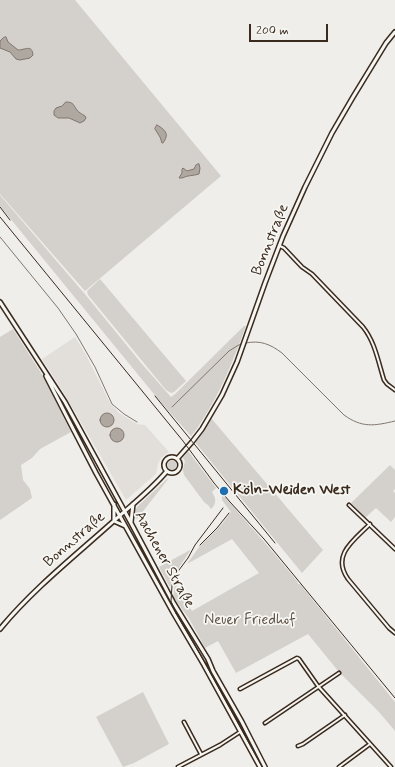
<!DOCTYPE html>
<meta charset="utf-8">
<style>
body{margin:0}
#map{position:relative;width:395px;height:767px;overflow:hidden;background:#efeeea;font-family:Mynerve,sans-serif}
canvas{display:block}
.scale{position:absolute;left:249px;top:24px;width:79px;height:18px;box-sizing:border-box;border:2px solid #3b2a1e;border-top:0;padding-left:5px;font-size:12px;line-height:14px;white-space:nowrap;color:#3b2a1e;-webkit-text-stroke:3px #f6f6f2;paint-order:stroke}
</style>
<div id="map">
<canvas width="395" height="767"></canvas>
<div class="scale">200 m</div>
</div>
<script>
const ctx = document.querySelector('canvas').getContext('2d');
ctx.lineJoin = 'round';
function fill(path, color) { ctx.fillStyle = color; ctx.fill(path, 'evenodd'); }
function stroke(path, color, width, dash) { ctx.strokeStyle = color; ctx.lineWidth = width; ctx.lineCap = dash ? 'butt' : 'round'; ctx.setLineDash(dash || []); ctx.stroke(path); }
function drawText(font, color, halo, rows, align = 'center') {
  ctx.font = font + ' Mynerve,sans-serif'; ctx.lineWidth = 3.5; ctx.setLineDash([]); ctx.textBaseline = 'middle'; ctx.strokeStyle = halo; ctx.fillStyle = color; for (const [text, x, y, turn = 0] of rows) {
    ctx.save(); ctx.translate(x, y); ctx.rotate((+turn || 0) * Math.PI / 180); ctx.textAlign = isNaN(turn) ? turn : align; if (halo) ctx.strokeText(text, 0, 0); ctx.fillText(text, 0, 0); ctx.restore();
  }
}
fill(new Path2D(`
 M75,337L86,355L110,403L119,413L137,424L145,425L169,452L161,458L158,464L156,474L126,500L64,393L42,359Z`), '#e2dfdb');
fill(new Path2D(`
 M0,0H75L221,176L85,291L0,194Z
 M0,195L84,293L142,364L171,397L175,394L244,326H246C234,358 222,390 203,419C199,425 196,431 191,436L158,399L0,206Z
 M100,279L186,381L174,392L171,393L166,390L88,295L87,291Z
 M13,329L43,376L71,432L40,449L32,458L21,465L23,480L30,489L32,498L0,520V337Z
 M211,418L323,550L302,573L195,442Z
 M188,451L216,488L212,492C216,498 217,504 211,509L208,505L204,502L184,475L183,470L185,461L183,458Z
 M167.5 465a4.5 4.5 0 1 1 9 0a4.5 4.5 0 1 1-9 0Z
 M390,465L395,470V489L393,491L395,493V517L391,522L376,508L365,518L351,503Z
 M171,477L169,478L137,519L133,515L135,510L138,506L167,479Z
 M222,494L266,544L297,581L298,584H300L395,702V731L379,712L339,672L308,634L236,673L218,641L205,648L190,620L173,597L175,584H176L177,588L192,611L259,573L232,539L187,564L199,547L222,524L231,512L222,500Z
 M190,550V551L174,575L170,587L159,567Z
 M143,692L169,744L134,763L123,767L96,717Z`), '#d4d1cc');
const water = new Path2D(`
 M6,37L8,42L18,50C25,50 32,44 33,55L30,58L20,60L16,59L10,52L0,48V41L3,38Z
 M66,102C74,102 73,105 77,110C78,112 82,114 85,116L86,118L84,121L80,123L78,122L69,118H58L54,115V111L56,108L62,106Z
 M157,125C161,127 168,132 166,137C166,138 164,142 163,143H162L160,137L155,129Z
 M199,164L200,168L199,174C193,176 188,175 182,178H179L182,173V169L183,168L187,171L194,169L196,165Z
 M100 420a7 7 0 1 1 14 0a7 7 0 1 1-14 0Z
 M110 435a7 7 0 1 1 14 0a7 7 0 1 1-14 0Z`);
fill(water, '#afa8a1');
stroke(water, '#81766d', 1);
stroke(new Path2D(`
 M0,237L58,308L76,334L95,367L112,404L124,414L137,422
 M246,343C260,340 270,344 282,353L344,415C362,428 374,426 395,421
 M172,407L229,351L237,346L243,343`), '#81766d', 1);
const street = new Path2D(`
 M280,246L284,248L302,267L312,274L363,327C375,342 378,361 384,380L387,384L395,390
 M349,505L395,549
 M370,524C354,540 331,555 348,579L389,628L395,633
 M240,689L297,658L299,659L318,686L391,767
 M184,722L201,754
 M265,723L339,673
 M298,746L303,744L345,715
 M178,767L220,745L240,732
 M339,767L370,744`);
const secondary = new Path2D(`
 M0,302L65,402L131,523L173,602L208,659L213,671L242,722L265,767
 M46,376L68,419L96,473L174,614L204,665L260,767
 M164 465a8 8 0 1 1 16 0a8 8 0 1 1-16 0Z
 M177,459L192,442L202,429L222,395L237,362L265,283L283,236L305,187L332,133L353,97L386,43L395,32
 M114,504V521
 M114,521L125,526
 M131,522L133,504
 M0,629C34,588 76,555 116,519C133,504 152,489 167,471`);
stroke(street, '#3b2a1e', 5);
stroke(secondary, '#3b2a1e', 6);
stroke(street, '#f6f6f2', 2);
stroke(secondary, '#f6f6f2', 3);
stroke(new Path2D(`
 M223,508L195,545L188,558L176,574L172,585L171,601L176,613L201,656L262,767
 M200,545L217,528L229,513`), '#3b2a1e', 1);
stroke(new Path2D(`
 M0,207L10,220
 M0,217L183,441L214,483L230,502L264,539L395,698
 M155,396L275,543`), '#3b2a1e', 1);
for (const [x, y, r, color] of [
 [224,491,5,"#1f6fb2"]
]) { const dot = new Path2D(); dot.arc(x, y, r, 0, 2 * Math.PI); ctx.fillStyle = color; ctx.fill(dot); stroke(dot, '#f6f6f2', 1.5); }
drawText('15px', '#3b2a1e', '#f6f6f2', [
 ["Bonnstraße",271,240,-68],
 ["Bonnstraße",75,540,-41],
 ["Aachener Straße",164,560,61]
]);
drawText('bold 15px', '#3b2a1e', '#f6f6f2', [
 ["Köln-Weiden West",233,491]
], 'left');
drawText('15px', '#61544a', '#f6f6f2', [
 ["Neuer Friedhof",250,621]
]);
</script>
